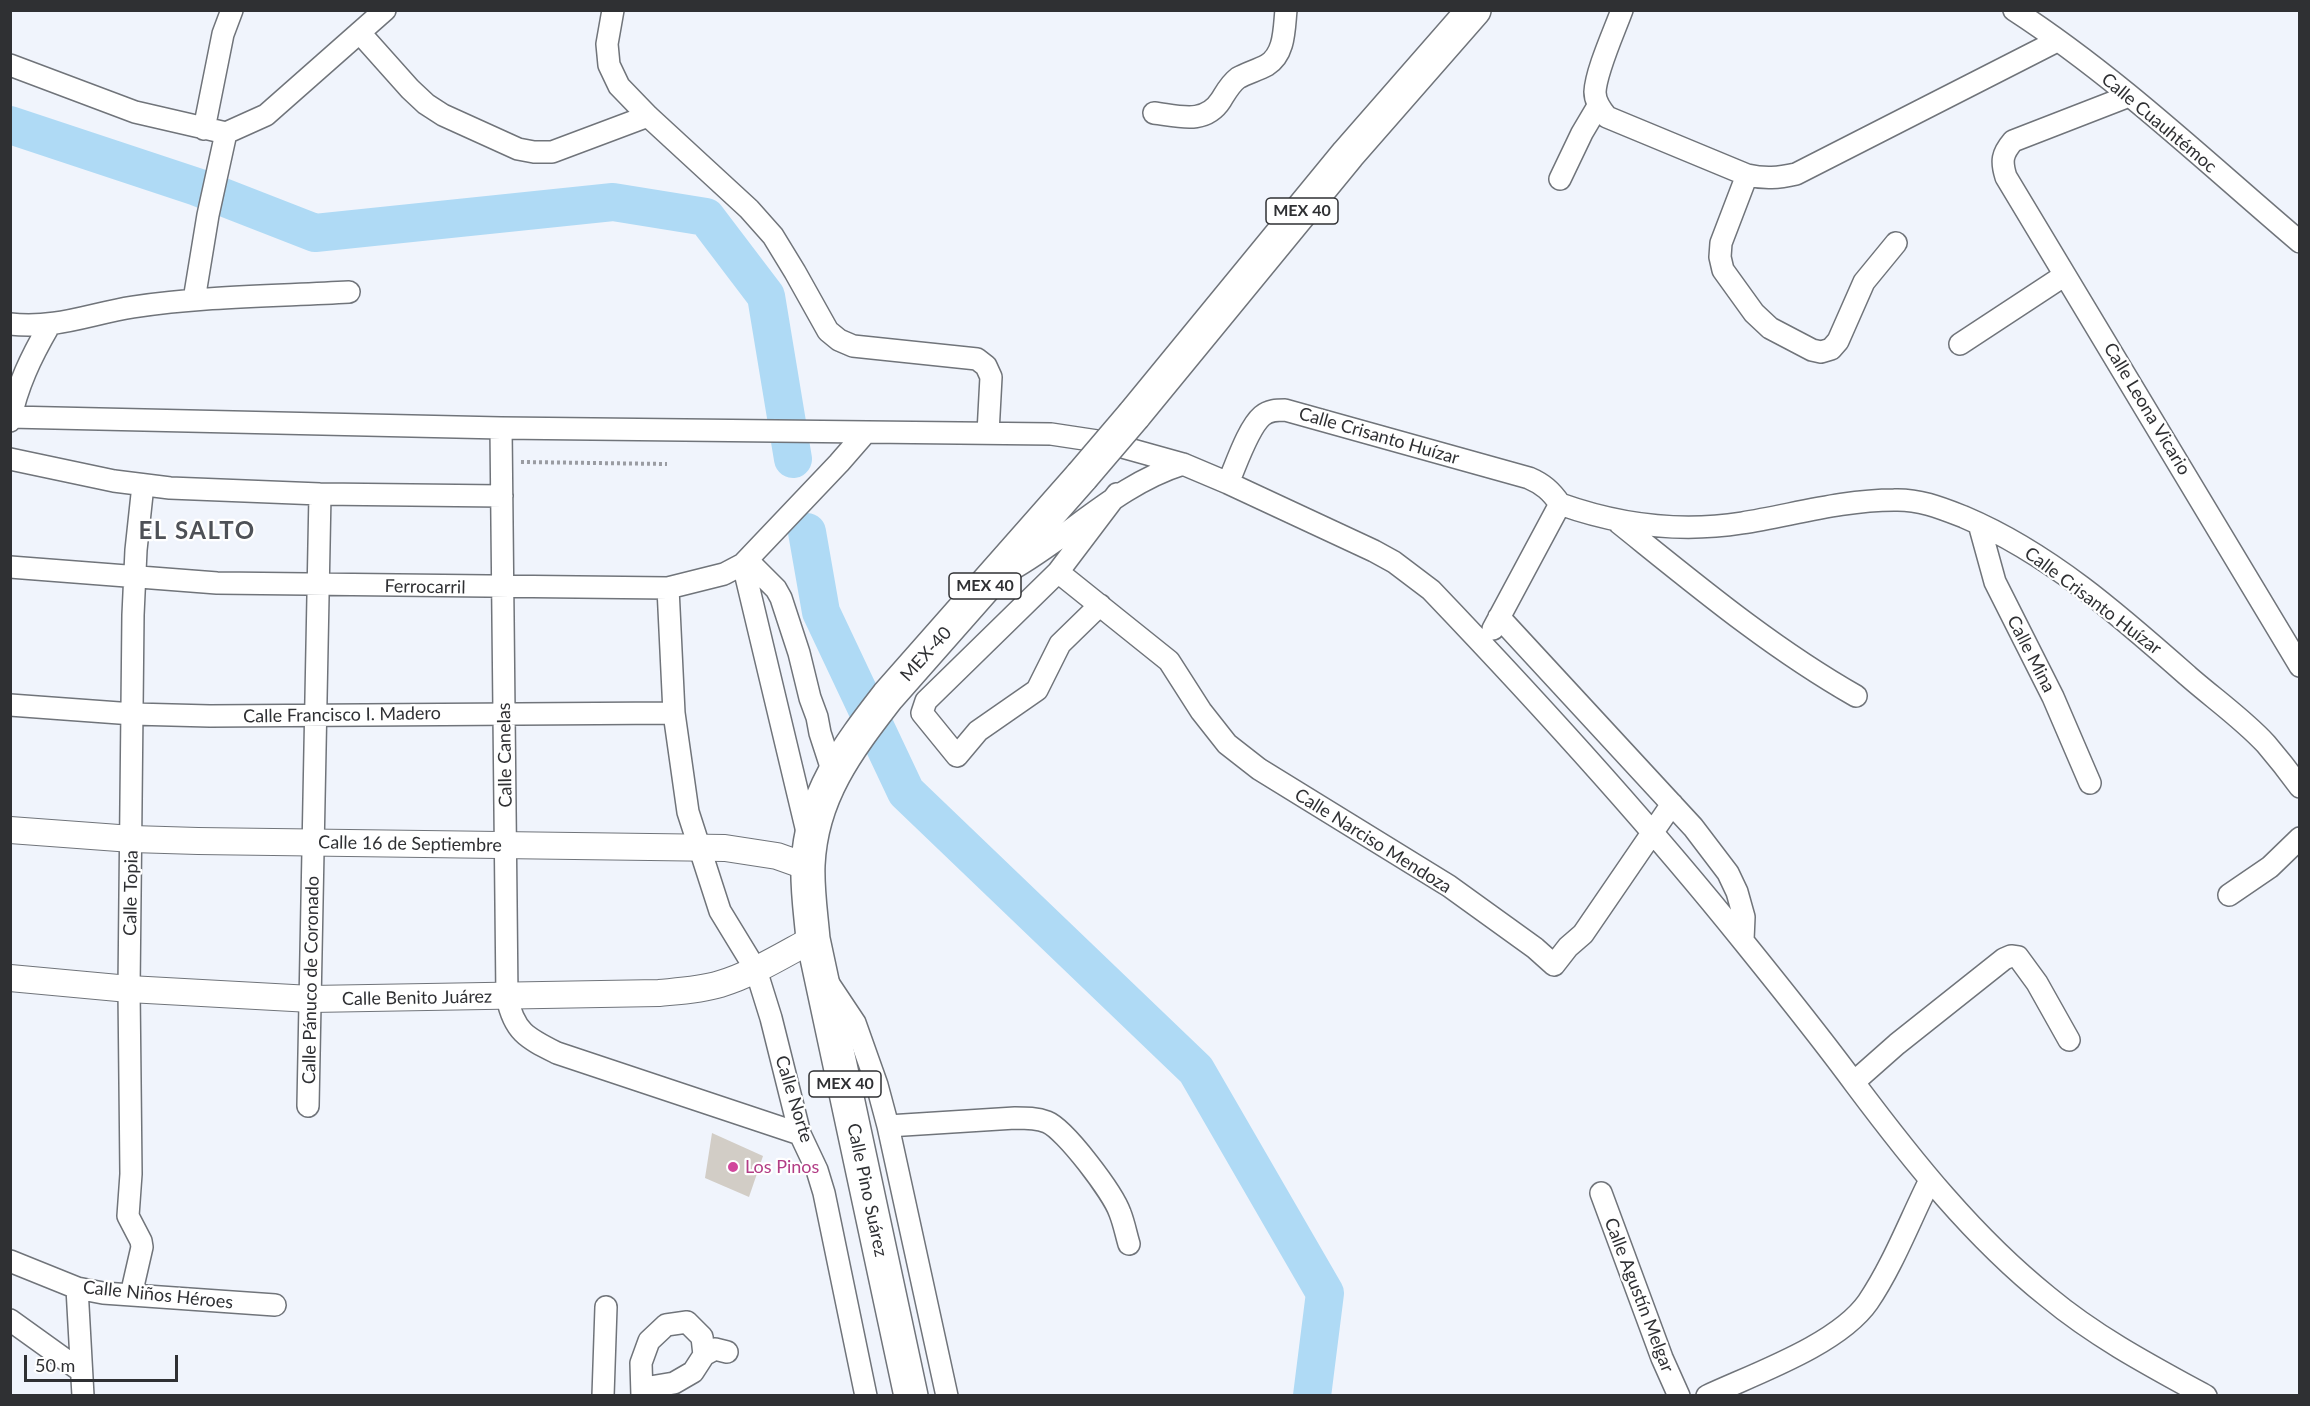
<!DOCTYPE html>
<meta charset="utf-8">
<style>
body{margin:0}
#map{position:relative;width:2310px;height:1406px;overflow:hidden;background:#f0f4fc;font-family:Lato,sans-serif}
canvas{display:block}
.frame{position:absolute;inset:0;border:12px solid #2f3033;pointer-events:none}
.scale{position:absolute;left:24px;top:1355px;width:154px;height:27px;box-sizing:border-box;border:3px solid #2f3033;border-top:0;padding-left:8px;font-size:18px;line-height:21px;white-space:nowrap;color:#2f3033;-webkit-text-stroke:4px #fff;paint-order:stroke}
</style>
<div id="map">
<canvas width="2310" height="1406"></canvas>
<div class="frame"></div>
<div class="scale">50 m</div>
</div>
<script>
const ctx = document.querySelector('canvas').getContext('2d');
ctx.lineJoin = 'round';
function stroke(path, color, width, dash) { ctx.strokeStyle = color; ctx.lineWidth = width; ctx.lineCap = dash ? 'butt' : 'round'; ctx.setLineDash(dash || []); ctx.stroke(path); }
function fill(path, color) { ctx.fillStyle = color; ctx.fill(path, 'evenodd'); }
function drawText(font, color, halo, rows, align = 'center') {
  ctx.font = font + ' Lato,sans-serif'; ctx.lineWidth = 4.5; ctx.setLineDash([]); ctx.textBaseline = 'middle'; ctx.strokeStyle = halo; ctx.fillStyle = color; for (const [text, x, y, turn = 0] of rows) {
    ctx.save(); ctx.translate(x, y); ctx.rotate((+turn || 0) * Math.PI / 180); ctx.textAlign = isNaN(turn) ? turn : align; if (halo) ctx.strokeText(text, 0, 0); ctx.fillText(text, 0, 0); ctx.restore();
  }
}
stroke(new Path2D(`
 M10,125L197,187L315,233L613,202L706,217L766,296L793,459
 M807,532L821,612L906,792L1196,1070L1325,1293L1312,1396`), '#afdaf5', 38);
fill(new Path2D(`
 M712,1133L763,1156L749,1197L705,1178Z`), '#d2cdc6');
const minor = new Path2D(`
 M613,10L607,44L609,65L619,86L648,116L749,209L773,236L795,272L828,331L839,340L853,346L977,359L986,366L991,377L988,433
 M1622,10C1614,32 1596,71 1595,92C1595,102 1601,110 1607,117L1747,175C1765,179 1778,178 1796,174L2057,41
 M2014,10C2117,77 2207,163 2300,242
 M360,33L410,89L426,104L443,115L518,149L534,152H552L648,116
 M10,65L135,112L226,133
 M2129,96L2013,141C2002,154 2001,161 2006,177L2300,666
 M1154,113C1179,116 1205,125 1221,100C1226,92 1230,84 1238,78C1247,73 1258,70 1267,65C1285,54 1284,29 1286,10
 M204,129L223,34L232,10
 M1747,175L1721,243L1720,257L1723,270L1754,313L1770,328L1812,350L1821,352L1831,349L1838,341L1864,282L1896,243
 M1560,179L1582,133L1598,106
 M194,300L208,215L226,133L266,115L385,10
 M10,324C57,329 89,314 133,307C204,296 277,296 349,292
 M1960,344L2065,275
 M10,417L501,428L1051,434L1104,442L1183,464L1228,483L1374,551L1394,562L1431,590C1539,703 1645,819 1743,941C1781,988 1819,1035 1855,1084C1912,1160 1973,1237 2048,1297C2096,1337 2151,1366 2206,1396
 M10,421C17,386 31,357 49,326
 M501,428L507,997C514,1032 527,1038 557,1053L800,1134
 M10,459L114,481L170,488L320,494L502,496
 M1228,483C1236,465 1248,428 1262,416C1269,410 1277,410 1285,410L1529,478C1543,484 1551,491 1560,504C1619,525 1679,533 1742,523C1792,515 1843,500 1894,500C1919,499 1941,508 1964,517C2049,553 2119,615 2188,676C2213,698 2243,719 2266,744C2278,758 2289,772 2300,787
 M1619,523C1695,584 1770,647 1856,696
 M1979,524L1995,582L2053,697L2090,783
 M10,567L217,583L668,588L724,574L743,564L839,463L866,432
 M1009,571C1069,538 1116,485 1183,464
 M1058,572L1169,661L1201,711L1227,744L1259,769L1449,886L1535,948L1554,965L1568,947L1583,934L1672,804
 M668,588L674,713L688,812L720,911L756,970L771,1018L800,1134L817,1170L824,1193L866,1396
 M1100,605L1060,644L1037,690L978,731L957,756L922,713L926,701L1058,572L1117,494
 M1499,617L1693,827L1728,873L1737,892L1744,917L1743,940
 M1493,629L1560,504
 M10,705L133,714L210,716L674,713
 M808,836L743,564L754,567L776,589L781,598L799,653L810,698L817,717L820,733L833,773
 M2229,895L2270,867L2300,838
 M829,984L855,1023L877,1085L888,1126L947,1396
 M1854,1082L1897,1044L2004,959L2011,956L2018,957L2037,983L2069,1040
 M308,1106L320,494
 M888,1126L1015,1118C1026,1118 1037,1118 1047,1122C1065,1129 1113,1193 1120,1213C1124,1223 1126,1234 1129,1244
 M1601,1193L1662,1358L1679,1396
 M10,1261L77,1288L103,1293L275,1305
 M77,1288L83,1396
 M131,1295L142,1247L141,1241L128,1216L131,1174L129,989L133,615L136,550L143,485
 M10,1320L81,1371
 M704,1355L715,1349L727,1352
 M603,1396L606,1307
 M642,1396L641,1363L649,1341L666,1325L687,1322L702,1337L704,1355L693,1372L674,1383L644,1388
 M1707,1396C1754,1374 1838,1345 1868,1302C1893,1265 1910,1220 1930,1180`);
const tertiary = new Path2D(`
 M10,830L132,839L198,841L725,848L777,856L808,867
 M10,978L129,989L311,999L659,993C680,991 700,990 720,984C753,974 783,955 813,939`);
const primary = new Path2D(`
 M1134,415L1348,154L1474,10
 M911,1396L813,939C811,915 807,890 808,865C811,796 847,749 888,696L1082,476`);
stroke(minor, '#70747a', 24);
stroke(tertiary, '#70747a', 28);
stroke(primary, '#70747a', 36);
stroke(new Path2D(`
 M521,462L667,464`), '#9a9ca2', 4, [3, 3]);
stroke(minor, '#fff', 21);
stroke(tertiary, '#fff', 26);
stroke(primary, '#fff', 33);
const primaryBridge = new Path2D(`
 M1082,476L1134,415`);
stroke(primaryBridge, '#70747a', 36, []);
stroke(primaryBridge, '#fff', 33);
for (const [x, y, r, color] of [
 [733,1167,6,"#d1479c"]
]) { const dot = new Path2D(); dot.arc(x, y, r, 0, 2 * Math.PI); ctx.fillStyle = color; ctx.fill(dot); stroke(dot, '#fff', 2); }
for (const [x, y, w] of [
 [1302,211,72],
 [985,586,72],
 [845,1084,72]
]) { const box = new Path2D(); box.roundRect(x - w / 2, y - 13, w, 26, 4.5); ctx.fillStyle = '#fff'; ctx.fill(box); stroke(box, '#2f3033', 1.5); }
drawText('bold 16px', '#2f3033', null, [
 ["MEX 40",1302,211],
 ["MEX 40",985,586],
 ["MEX 40",845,1084]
]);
drawText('18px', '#2f3033', '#fff', [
 ["Calle Cuauhtémoc",2159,123,40],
 ["Calle Leona Vicario",2147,409,59],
 ["Calle Crisanto Huízar",1379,436,16],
 ["Ferrocarril",425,587,1],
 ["Calle Crisanto Huízar",2093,601,37],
 ["MEX-40",926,654,-48],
 ["Calle Mina",2031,654,63],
 ["Calle Francisco I. Madero",342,715,-1],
 ["Calle Canelas",505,755,-91],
 ["Calle Narciso Mendoza",1373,841,32],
 ["Calle 16 de Septiembre",410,844,1],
 ["Calle Topia",131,893,-89],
 ["Calle Pánuco de Coronado",311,980,-89],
 ["Calle Benito Juárez",417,998,-1],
 ["Calle Norte",794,1099,73],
 ["Calle Pino Suárez",867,1190,78],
 ["Calle Niños Héroes",158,1295,6],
 ["Calle Agustín Melgar",1639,1295,69]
]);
drawText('18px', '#b23c85', '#fff', [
 ["Los Pinos",745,1167]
], 'left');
ctx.letterSpacing = '1.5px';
drawText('bold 24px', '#4e5157', '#fff', [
 ["EL SALTO",197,531]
]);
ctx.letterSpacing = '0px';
</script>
